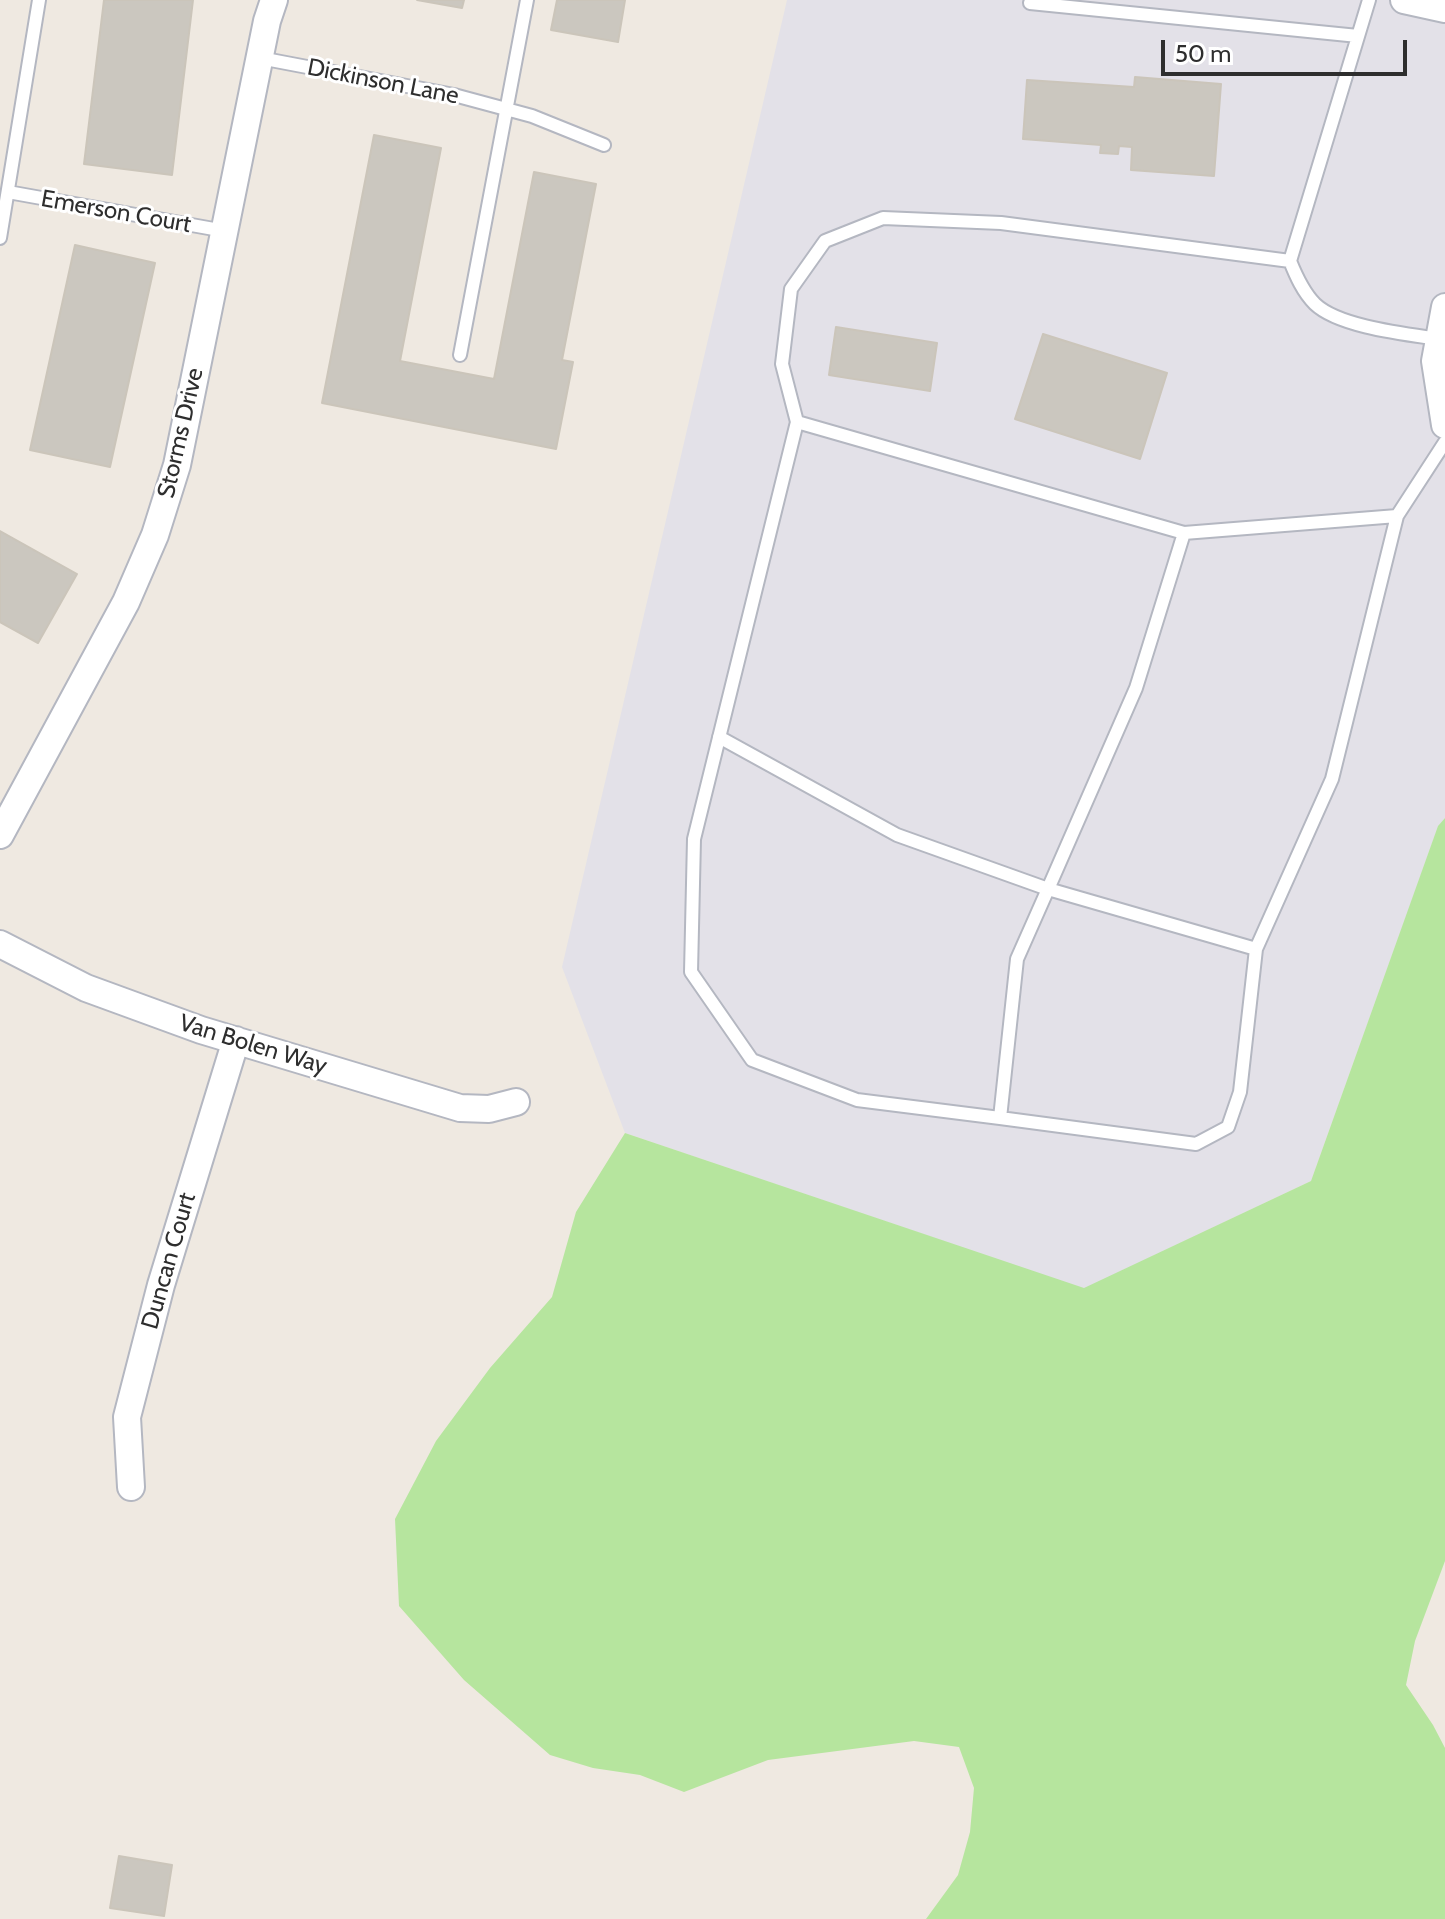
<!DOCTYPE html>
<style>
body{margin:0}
#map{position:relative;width:1445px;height:1919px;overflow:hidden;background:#efe9e1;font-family:Cabin,sans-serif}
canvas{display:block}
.scale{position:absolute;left:1161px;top:40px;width:246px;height:36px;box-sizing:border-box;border:4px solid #2e2e2e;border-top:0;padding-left:10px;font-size:24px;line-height:28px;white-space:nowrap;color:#2e2e2e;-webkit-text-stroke:6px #fff;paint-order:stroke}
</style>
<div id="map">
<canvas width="1445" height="1919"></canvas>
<div class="scale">50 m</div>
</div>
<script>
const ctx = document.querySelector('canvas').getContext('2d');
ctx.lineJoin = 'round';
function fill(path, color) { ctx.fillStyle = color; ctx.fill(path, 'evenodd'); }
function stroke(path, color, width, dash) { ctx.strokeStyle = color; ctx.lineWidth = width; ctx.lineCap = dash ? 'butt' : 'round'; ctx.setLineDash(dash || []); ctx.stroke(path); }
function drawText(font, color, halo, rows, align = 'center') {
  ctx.font = font + ' Cabin,sans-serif'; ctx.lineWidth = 6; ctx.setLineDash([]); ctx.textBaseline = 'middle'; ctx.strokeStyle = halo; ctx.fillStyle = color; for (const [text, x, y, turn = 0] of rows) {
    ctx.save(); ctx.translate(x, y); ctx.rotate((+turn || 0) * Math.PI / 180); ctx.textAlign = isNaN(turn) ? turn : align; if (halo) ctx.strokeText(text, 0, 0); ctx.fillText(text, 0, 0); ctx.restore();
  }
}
fill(new Path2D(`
 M787,0H1419L1445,4V818L1438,827L1311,1181L1084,1289L625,1133L562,967Z`), '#e3e1e8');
fill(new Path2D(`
 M1445,818V1561L1415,1641L1406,1685L1433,1725L1445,1748V1919H926L958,1875L970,1832L974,1788L959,1747L914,1741L768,1760L684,1792L640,1775L593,1768L550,1755L464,1680L399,1606L395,1519L436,1441L490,1368L552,1297L576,1212L625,1133L1084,1288L1311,1181L1438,826Z`), '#b6e59e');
const building = new Path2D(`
 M104,0H193L172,175L84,164Z
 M417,0H464L462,8Z
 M557,0H625L618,42L551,30Z
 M1135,77L1221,84L1214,176L1131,170L1132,147L1119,146L1118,154L1100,153L1101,145L1023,139L1027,80L1134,87Z
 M374,135L441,148L400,361L494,379L534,172L596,184L562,360L573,362L556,449L322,403Z
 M75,245L155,263L110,467L30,450Z
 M836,327L937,343L930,391L829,375Z
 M1043,334L1167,373L1140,459L1015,419Z
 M0,531L77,574L38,643L0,622Z
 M119,1856L172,1865L164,1916L110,1908Z`);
fill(building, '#cbc7bf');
stroke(building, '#cbc5ba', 2);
const lane = new Path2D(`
 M1369,0L1290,261C1296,276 1303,292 1315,304C1339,327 1406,334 1439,339
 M1030,3L1358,36
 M260,58L454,95L532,116L604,145
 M8,192L225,231
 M0,238L39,0
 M1290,261L1001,223L883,218L825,241L791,289L782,364L797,422L1184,533L1397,516L1445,442
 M460,355L527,0
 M797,422L694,839L691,972L752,1060L857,1100L1000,1118L1017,959L1048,889L1256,949L1332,779L1397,516
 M719,737L897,835L1048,889L1136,688L1184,533
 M1000,1118L1196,1144L1228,1127L1240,1092L1256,949`);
const street = new Path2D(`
 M1404,0L1445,9
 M1445,307L1435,361L1445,425
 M0,835L126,602L155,535L177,465L267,21L274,0
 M0,944L86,988L201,1030L460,1108L489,1109L516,1102
 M131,1487L127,1417L161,1285L236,1040`);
stroke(lane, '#b4b7c1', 16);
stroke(street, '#b4b7c1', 30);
stroke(lane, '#fff', 12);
stroke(street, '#fff', 26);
drawText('24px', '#2e2e2e', '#fff', [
 ["Dickinson Lane",383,82,11],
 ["Emerson Court",116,212,10],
 ["Storms Drive",181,433,-77],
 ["Van Bolen Way",253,1045,17],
 ["Duncan Court",169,1261,-74]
]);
</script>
